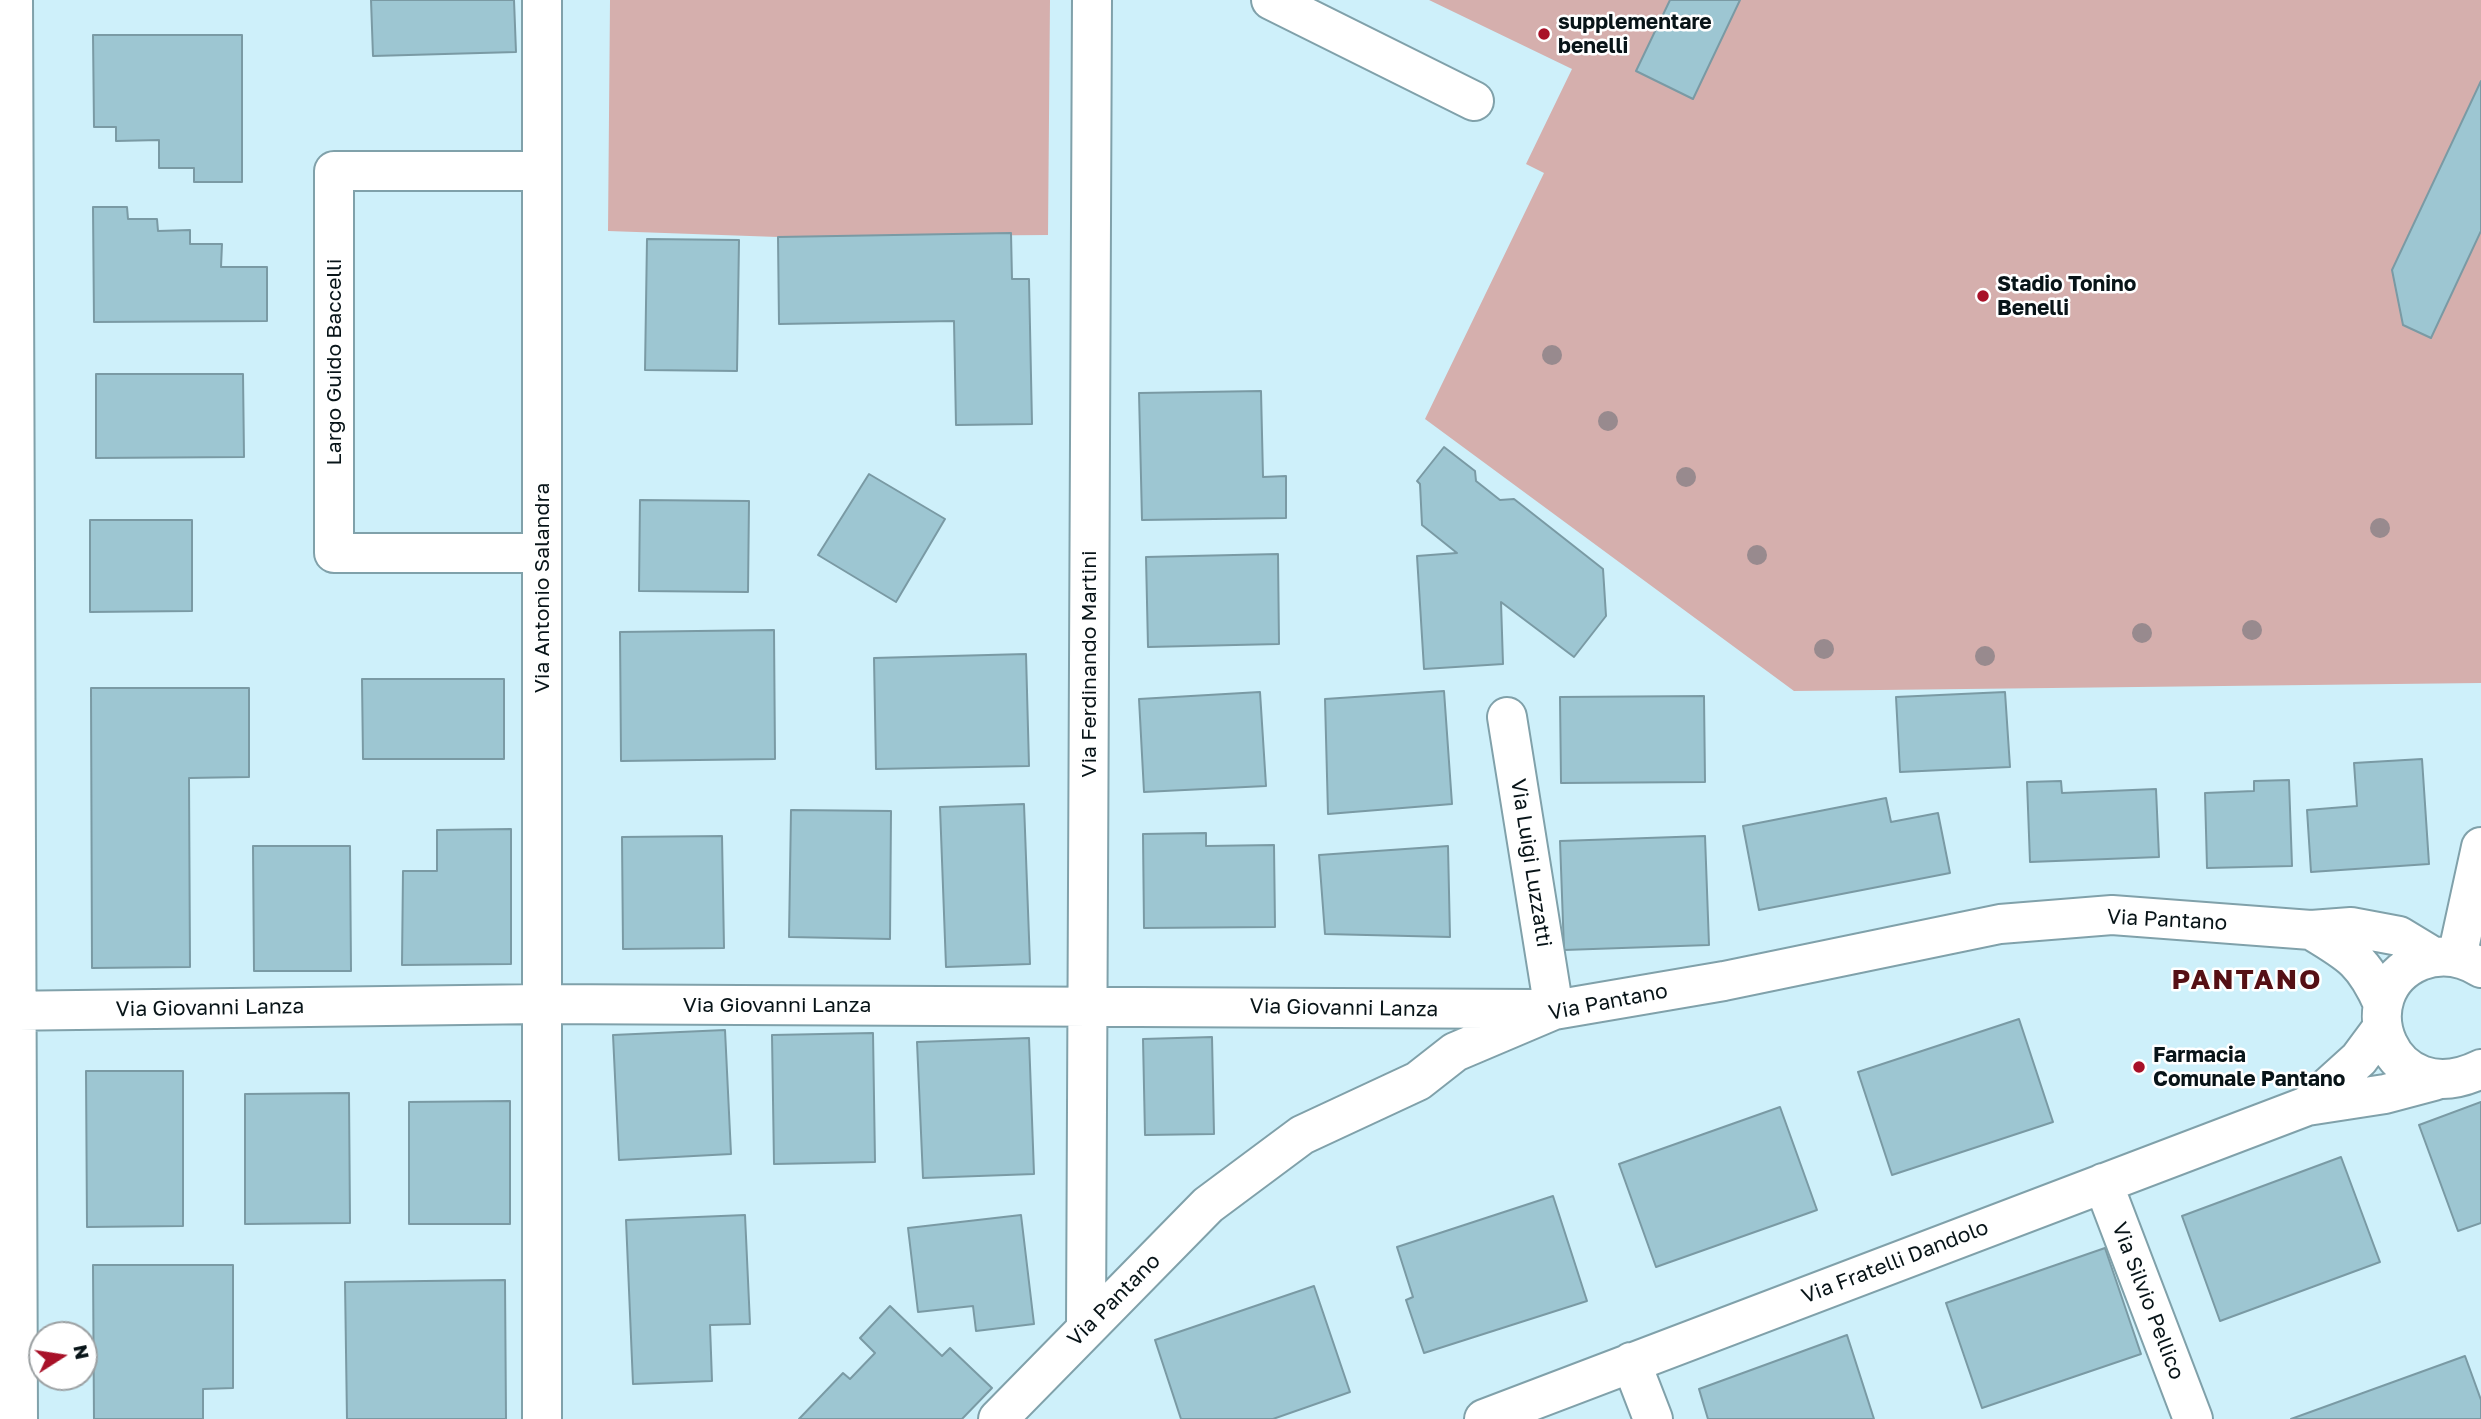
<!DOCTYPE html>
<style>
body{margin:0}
#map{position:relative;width:2481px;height:1419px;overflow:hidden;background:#cef0fa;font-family:"Golos Text",sans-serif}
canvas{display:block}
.north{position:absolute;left:28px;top:1321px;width:70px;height:70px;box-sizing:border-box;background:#fff;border:2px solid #9ca1a3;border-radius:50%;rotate:78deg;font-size:19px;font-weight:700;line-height:28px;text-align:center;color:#081418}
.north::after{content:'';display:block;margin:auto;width:24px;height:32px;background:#a81128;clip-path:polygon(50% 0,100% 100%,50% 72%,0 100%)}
</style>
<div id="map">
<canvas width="2481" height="1419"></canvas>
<div class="north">N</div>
</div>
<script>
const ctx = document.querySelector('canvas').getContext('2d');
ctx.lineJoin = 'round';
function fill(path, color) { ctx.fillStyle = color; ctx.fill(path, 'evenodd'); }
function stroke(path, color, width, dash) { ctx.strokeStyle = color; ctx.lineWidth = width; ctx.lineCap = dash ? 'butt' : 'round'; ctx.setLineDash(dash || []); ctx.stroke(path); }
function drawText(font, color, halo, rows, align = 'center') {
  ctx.font = font + ' "Golos Text",sans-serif'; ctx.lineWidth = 5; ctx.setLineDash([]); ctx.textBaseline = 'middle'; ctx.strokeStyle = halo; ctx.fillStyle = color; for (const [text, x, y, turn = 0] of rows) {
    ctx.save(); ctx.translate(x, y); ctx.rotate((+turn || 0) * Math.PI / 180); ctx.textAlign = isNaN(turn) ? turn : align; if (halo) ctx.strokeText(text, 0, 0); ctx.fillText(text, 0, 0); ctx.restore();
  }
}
fill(new Path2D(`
 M610,0H1050L1048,235L778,237L608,231Z
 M1429,0H2481V683L1794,691L1425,419L1544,173L1526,164L1572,69Z`), '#d5afad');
const building = new Path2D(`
 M371,0H514L516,52L373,56Z
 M1670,0H1740L1693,99L1636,71Z
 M93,35H242V182H194V168H159V140L116,141V127H94Z
 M2481,81V231L2431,338L2403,325L2392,270Z
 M93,207H127L128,219H157L158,231L190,230V244H222L221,267H267V321L94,322Z
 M1011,233L1012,279H1029L1032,424L956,425L954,321L779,324L778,237Z
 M647,239L739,240L737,371L645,370Z
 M96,374H243L244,457L96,458Z
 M1261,391L1263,477L1286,476V518L1142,520L1139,393Z
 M1444,447L1475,471L1476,481L1500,500L1514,499L1603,569L1606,616L1574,657L1501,602L1503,664L1424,669L1417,556L1457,553L1422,525L1420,484L1417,481Z
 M869,474L945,519L896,602L818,555Z
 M640,500L749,501L748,592L639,591Z
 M90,520H192V611L90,612Z
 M1278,554L1279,644L1148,647L1146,557Z
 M774,630L775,759L621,761L620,632Z
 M1026,654L1029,766L876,769L874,658Z
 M362,679H504V759H363Z
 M91,688H249V777L189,778L190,967L92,968Z
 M1444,691L1452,804L1328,814L1325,699Z
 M1260,692L1266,786L1144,792L1139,699Z
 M2005,692L2010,767L1900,772L1896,697Z
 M1704,696L1705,782L1561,783L1560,697Z
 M2422,759L2429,864L2311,872L2307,810L2357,806L2354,763Z
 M2289,780L2292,866L2207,868L2205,793L2254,791V781Z
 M2061,781L2062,793L2156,789L2159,857L2030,862L2027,782Z
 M1886,798L1891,822L1938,813L1950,873L1759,910L1743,826Z
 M1024,804L1030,964L946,967L940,807Z
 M791,810L891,811L890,939L789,937Z
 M511,829V964L402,965L403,871H437V830Z
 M1206,833V846L1274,845L1275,927L1144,928L1143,834Z
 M722,836L724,948L623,949L622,837Z
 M1705,836L1709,945L1564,950L1560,841Z
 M253,846H350L351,971H254Z
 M1448,846L1450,937L1325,934L1319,855Z
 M2019,1019L2053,1122L1892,1175L1858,1072Z
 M725,1030L731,1154L619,1160L613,1035Z
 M873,1033L875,1162L774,1164L772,1035Z
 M1212,1037L1214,1134L1145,1135L1143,1039Z
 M1029,1038L1034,1174L923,1178L917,1042Z
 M86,1071H183V1226L87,1227Z
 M349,1093L350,1223L245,1224V1094Z
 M510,1101V1224H409V1102Z
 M2481,1102V1223L2458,1231L2419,1125Z
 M1780,1107L1817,1210L1656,1267L1619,1164Z
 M2341,1157L2380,1262L2220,1321L2182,1216Z
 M1553,1196L1587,1301L1424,1353L1406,1300L1413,1297L1397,1247Z
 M745,1215L750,1324L710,1325L712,1381L633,1384L626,1220Z
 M1021,1215L1034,1324L976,1331L973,1306L918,1312L908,1228Z
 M2105,1248L2141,1354L1982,1408L1946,1303Z
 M93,1265H233V1388L203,1389V1419H94Z
 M505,1280L506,1419H347L345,1282Z
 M1314,1286L1350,1392L1273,1419H1181L1155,1340Z
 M890,1306L942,1356L950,1348L992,1388L962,1419H799L843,1373L850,1379L875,1353L860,1338Z
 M1847,1335L1874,1419H1708L1699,1389Z
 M2465,1356L2481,1400V1419H2291Z`);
fill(building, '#9dc6d2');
stroke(building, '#7a9aa4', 2);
const minor = new Path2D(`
 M13,0L18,1419
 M1271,0L1474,101
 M542,171H334V553H542
 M1507,717L1554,1010
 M2311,930C2351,954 2364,961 2383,1004
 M2457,957L2481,847
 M2481,968C2462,956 2441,953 2420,961C2345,992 2389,1114 2481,1069
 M0,1011L541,1004L1537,1009
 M2307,1106L2359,1059L2382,1028
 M2103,1183L2193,1419
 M1086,1328L1092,0
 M1631,1362L1653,1419
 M542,1419V0
 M998,1419L1208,1205L1302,1135L1418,1081L1455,1052L1554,1010L1724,981L2000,924L2112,915L2311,930L2351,927L2399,936L2432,956
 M1484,1419L2307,1106L2385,1094L2434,1081`);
stroke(minor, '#80a1aa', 42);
stroke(minor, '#fff', 38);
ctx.fillStyle = '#988a8e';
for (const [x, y] of [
 [1552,355],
 [1608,421],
 [1686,477],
 [2380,528],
 [1757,555],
 [2252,630],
 [2142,633],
 [1824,649],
 [1985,656]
]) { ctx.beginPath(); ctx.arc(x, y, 10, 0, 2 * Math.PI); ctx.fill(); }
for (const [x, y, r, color] of [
 [1544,34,7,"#a81128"],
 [1983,296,7,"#a81128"],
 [2139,1067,7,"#a81128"]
]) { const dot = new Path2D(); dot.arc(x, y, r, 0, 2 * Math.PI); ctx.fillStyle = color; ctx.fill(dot); stroke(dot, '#fff', 2.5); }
drawText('bold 21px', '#081418', '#fff', [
 ["supplementare",1558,22],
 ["benelli",1558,46],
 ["Stadio Tonino",1997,284],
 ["Benelli",1997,308],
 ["Farmacia",2153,1055],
 ["Comunale Pantano",2153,1079]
], 'left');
drawText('21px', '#081418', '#fff', [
 ["Largo Guido Baccelli",334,362,-90],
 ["Via Antonio Salandra",542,588,-90],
 ["Via Ferdinando Martini",1089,664,-90],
 ["Via Luigi Luzzatti",1531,863,81],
 ["Via Pantano",2167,920,3],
 ["Via Pantano",1608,1002,-11],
 ["Via Giovanni Lanza",777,1005],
 ["Via Giovanni Lanza",210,1008,-1],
 ["Via Giovanni Lanza",1344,1008,1],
 ["Via Fratelli Dandolo",1895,1262,-21],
 ["Via Pantano",1114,1300,-45],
 ["Via Silvio Pellico",2148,1301,69]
]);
ctx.letterSpacing = '2px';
drawText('bold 28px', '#551015', '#fff', [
 ["PANTANO",2247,980]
]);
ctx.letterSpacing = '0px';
</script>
